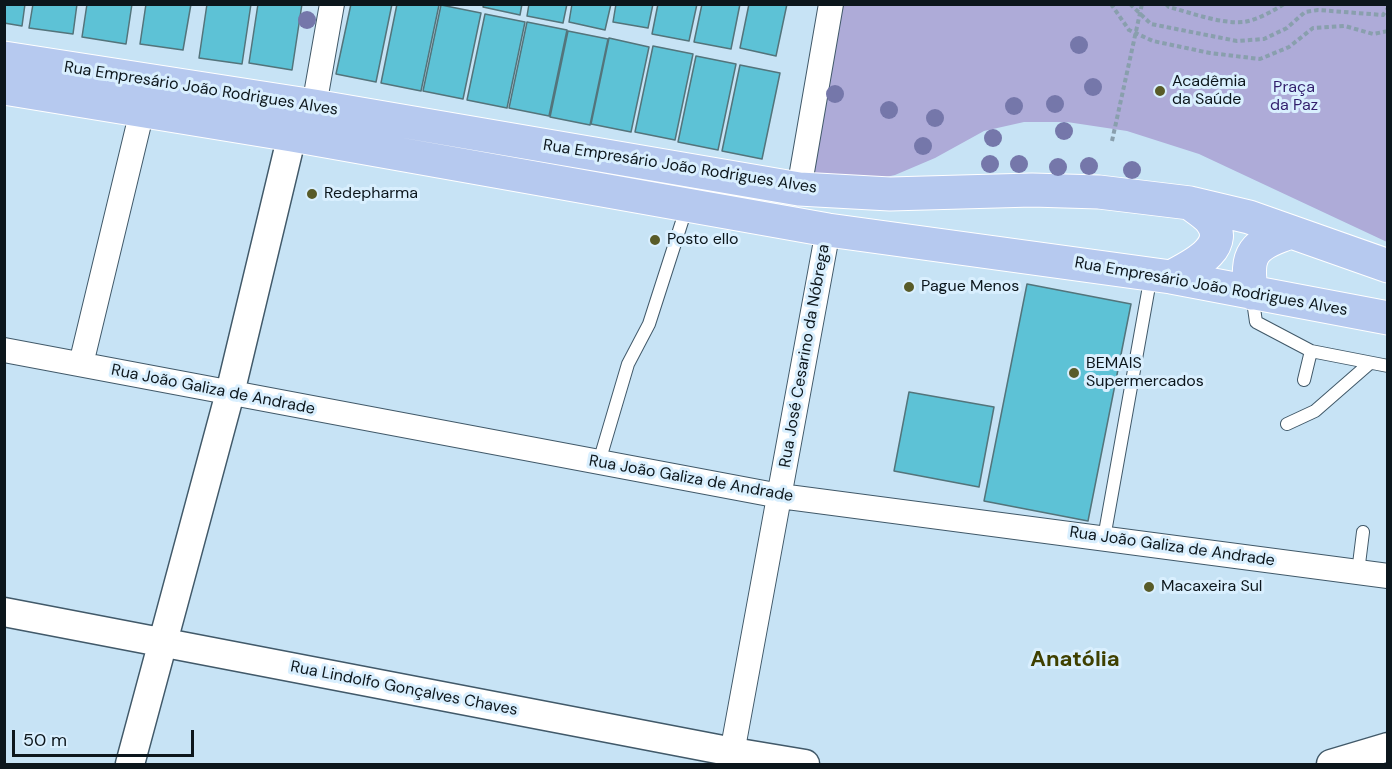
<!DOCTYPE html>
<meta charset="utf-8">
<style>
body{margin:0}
#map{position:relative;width:1392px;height:769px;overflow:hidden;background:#c7e3f5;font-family:"DM Sans",sans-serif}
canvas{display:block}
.frame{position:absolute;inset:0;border:6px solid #0c161c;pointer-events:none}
.scale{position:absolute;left:12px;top:730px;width:182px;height:27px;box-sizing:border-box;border:3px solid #0c161c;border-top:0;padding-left:8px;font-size:18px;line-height:21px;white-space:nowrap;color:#0c161c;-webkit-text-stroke:4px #d9effe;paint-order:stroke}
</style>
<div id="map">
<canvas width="1392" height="769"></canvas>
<div class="frame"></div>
<div class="scale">50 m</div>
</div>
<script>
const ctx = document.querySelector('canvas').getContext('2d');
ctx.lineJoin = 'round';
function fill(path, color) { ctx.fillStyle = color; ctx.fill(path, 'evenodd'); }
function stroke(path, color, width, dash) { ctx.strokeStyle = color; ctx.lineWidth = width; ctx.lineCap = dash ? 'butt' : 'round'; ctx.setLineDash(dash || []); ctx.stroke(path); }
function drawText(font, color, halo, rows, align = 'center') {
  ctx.font = font + ' "DM Sans",sans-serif'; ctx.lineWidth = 6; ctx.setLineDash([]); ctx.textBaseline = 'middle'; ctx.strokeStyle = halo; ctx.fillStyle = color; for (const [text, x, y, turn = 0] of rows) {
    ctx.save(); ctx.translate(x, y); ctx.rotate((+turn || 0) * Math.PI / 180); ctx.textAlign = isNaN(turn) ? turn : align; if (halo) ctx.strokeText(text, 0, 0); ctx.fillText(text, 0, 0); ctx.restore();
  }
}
fill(new Path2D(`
 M842,5H1387V242L1199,154L1127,131L1067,122H1024L984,131L935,158L895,175L868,181L812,180Z`), '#aeabd8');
const building = new Path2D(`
 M4,4H25L22,26L4,23Z
 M33,4H77L73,34L29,28Z
 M87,4H132L126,44L82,37Z
 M146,4H191L183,50L140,44Z
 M207,4H251L242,64L199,58Z
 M258,4H302L292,70L249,63Z
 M351,4H392L376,82L336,74Z
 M397,4L439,5L421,91L381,83Z
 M484,4H522L520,15L483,7Z
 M529,4H567L563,23L527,16Z
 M572,4H611L605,30L569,22Z
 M616,4H653L648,28L613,22Z
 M658,4H697L689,41L652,34Z
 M702,4H740L731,49L694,42Z
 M749,4H787L776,56L740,48Z
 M441,5L481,13L463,99L423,91Z
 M485,14L525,22L507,108L467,100Z
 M527,22L567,30L549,116L509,108Z
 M568,31L608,39L590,125L550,117Z
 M609,38L649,47L631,132L591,124Z
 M653,46L693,54L675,140L635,132Z
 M696,56L736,64L718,150L678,142Z
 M740,65L780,73L762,159L722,151Z
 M1027,284L1131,304L1088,521L984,501Z
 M909,392L994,407L979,487L894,471Z`);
fill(building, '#5dc2d6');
stroke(building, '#53747b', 1.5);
const service = new Path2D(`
 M1252,294L1256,322L1311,351L1388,366
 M1304,380L1311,351
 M1287,424L1315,411L1370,363
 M599,462L628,364L649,324L687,206
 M1104,538L1151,275
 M1358,572L1363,532`);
const minor = new Path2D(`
 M314,106L332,4
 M799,189L831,4
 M4,350L780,496L1388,576
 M81,364L142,111
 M730,764L828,230`);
const tertiary = new Path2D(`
 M4,612L733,752L805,764
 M130,764L230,393L292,135
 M1331,764L1388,747`);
const primary = new Path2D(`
 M4,58L314,106L799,189L890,194L1032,190L1099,192L1190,203L1249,217L1388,266
 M4,88L292,135L828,230L1171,277L1388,318
 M1171,277C1190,267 1234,247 1209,218C1203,212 1196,208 1190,203
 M1252,293C1244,253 1254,244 1291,232`);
stroke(service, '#415969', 14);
stroke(minor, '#415969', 26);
stroke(tertiary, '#415969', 31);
stroke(primary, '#fff', 35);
stroke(new Path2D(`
 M1111,4L1129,30L1153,41L1210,53L1260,59L1289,47L1313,28L1345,26L1373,34L1388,31
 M1130,4L1151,24L1237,41L1264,39L1287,28L1305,12L1318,10L1383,15L1388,8
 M1166,4L1169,7C1192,13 1220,24 1244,22C1257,20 1273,11 1284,4
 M1223,4H1239
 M1112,141L1142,4`), '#899fad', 4, [4.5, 3]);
stroke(service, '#fff', 12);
stroke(minor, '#fff', 24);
stroke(tertiary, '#fff', 28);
stroke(primary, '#b6c9ef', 33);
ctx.fillStyle = '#7577aa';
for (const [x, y] of [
 [307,20],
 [1079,45],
 [1093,87],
 [835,94],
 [1055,104],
 [1014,106],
 [889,110],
 [935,118],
 [1064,131],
 [993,138],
 [923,146],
 [990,164],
 [1019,164],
 [1089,166],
 [1058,167],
 [1132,170]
]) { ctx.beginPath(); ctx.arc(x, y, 9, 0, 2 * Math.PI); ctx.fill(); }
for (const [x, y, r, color] of [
 [1160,91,6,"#585b28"],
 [312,194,6,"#585b28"],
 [655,240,6,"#585b28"],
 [909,287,6,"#585b28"],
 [1074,373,6,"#585b28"],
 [1149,587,6,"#585b28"]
]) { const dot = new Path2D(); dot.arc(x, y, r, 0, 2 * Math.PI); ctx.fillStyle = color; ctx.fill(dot); stroke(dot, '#d9effe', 2); }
drawText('16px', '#0c161c', '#d9effe', [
 ["Acadêmia",1172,82],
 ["da Saúde",1172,100],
 ["Redepharma",324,194],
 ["Posto ello",667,240],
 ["Pague Menos",921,287],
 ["BEMAIS",1086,364],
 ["Supermercados",1086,382],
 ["Macaxeira Sul",1161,587]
], 'left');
drawText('16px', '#321e6c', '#d9effe', [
 ["Praça",1294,88],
 ["da Paz",1294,106]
]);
drawText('16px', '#0c161c', '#d9effe', [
 ["Rua Empresário João Rodrigues Alves",201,89,9],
 ["Rua Empresário João Rodrigues Alves",680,167,9],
 ["Rua Empresário João Rodrigues Alves",1211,287,10],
 ["Rua José Cesarino da Nóbrega",805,356,-80],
 ["Rua João Galiza de Andrade",213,390,11],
 ["Rua João Galiza de Andrade",691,479,10],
 ["Rua João Galiza de Andrade",1172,547,8],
 ["Rua Lindolfo Gonçalves Chaves",404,689,11]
]);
drawText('bold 22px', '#3f4000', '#d9effe', [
 ["Anatólia",1075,660]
]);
</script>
